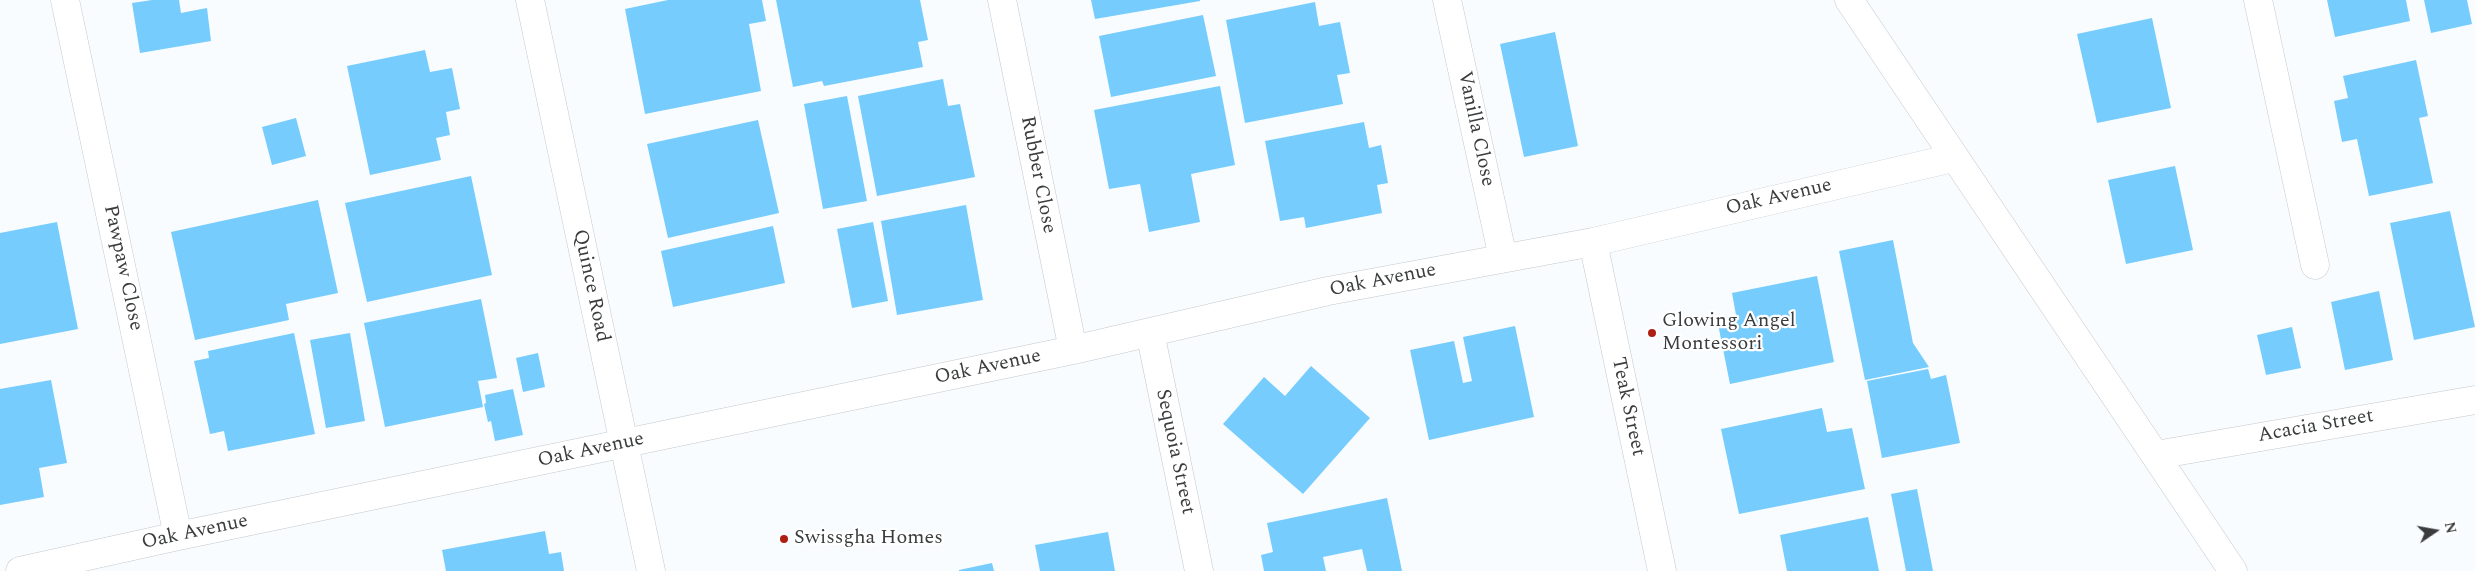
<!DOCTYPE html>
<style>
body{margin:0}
#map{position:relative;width:2475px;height:571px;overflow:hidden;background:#f8fcff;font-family:Spectral,serif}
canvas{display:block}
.north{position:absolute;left:2410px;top:506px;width:50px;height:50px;-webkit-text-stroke:4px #fff;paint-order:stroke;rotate:78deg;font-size:14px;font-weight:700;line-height:20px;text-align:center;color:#3a3c3d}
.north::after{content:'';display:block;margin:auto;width:18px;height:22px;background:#3a3c3d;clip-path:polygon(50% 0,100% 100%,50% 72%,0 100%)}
</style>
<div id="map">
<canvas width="2475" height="571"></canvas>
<div class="north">N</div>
</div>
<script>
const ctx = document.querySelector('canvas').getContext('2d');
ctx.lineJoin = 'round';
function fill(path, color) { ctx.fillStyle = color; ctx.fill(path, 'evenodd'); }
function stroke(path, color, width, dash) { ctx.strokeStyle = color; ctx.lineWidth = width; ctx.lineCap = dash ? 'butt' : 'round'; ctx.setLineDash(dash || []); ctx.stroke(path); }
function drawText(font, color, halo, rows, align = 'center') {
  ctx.font = font + ' Spectral,serif'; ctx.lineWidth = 4.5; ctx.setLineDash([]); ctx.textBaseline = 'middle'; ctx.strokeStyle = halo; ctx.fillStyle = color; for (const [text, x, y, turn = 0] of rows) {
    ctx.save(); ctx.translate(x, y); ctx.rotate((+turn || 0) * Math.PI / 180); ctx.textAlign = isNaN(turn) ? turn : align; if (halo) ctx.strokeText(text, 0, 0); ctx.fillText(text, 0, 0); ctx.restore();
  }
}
fill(new Path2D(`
 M152,0H179L181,13L207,8L211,41L140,53L132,3Z
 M668,0H762L766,21L749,24L761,91L645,114L625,9Z
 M776,0H920L928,40L918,42L923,67L824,86L822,81L793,87Z
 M1091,0H1200V1L1095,19Z
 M2327,0H2406L2410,21L2335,37Z
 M2424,0H2467L2472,24L2431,33Z
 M1315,2L1319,26L1340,22L1350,73L1337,75L1343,104L1245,123L1226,20Z
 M1203,15L1216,76L1111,97L1099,36Z
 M2152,18L2171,108L2097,123L2077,34Z
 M1555,32L1578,146L1524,157L1500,44Z
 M425,50L430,72L452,68L460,109L446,112L450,135L436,138L441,160L370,175L347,66Z
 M2416,60L2428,116L2419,118L2433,183L2369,196L2357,139L2342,142L2334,101L2348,98L2343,76Z
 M943,79L948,106L960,104L975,177L877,196L858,96Z
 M1220,86L1235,165L1191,174L1200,222L1149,232L1140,184L1109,189L1094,110Z
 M847,96L867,201L823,209L804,104Z
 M296,118L306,156L272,165L262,127Z
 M758,120L779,213L668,238L647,144Z
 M1364,122L1369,148L1381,145L1388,183L1377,185L1382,213L1306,228L1304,217L1280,221L1265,141Z
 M2175,166L2193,250L2126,264L2108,180Z
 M471,176L492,275L367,302L345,203Z
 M318,200L338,293L286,304L289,320L195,340L171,232Z
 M966,205L983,300L897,315L881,221Z
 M2450,211L2475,327L2414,340L2390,223Z
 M57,222L78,329L0,344V233Z
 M873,222L888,301L852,308L837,229Z
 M773,226L785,283L673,307L661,251Z
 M1893,240L1913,343L1929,367L1865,380L1839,251Z
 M1817,276L1834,362L1730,384L1717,319L1736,315L1732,293Z
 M2379,291L2393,360L2345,370L2331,302Z
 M481,299L497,378L478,381L483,407L385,427L364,323Z
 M1515,326L1534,417L1429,440L1410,350L1454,341L1463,383L1472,381L1463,337Z
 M2292,327L2301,368L2266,375L2257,335Z
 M294,333L315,434L228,451L224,431L210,434L194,361L209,358L208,351Z
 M350,333L365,421L326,428L310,340Z
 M538,353L545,387L523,392L516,358Z
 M1311,366L1370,418L1303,494L1223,424L1264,377L1285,396Z
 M1928,369L1931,379L1946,375L1960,443L1882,458L1867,381Z
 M51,380L67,463L39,468L44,497L0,505V389Z
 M513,389L523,435L495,441L491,421L488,422L484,404L486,403L485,395Z
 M1822,408L1827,432L1852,428L1865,489L1739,514L1721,429Z
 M1917,489L1933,571H1906L1891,494Z
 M1387,498L1402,571H1367L1362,549L1323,557L1326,571H1264L1261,555L1273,552L1267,523Z
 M1868,517L1879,571H1787L1780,535Z
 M545,531L549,554L561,552L564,571H446L442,550Z
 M1108,532L1115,571H1040L1035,545Z
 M992,563L994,571H959V570Z`), '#76ccfc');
const minor = new Path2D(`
 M65,0L178,536
 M530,0L651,571
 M1002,0L1073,350
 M1447,0L1503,258
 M1849,0L2233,571
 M2258,0L2315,265
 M1593,242L1662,571
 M1150,332L1199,571
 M2156,455L2475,400
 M20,571L178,536L1073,350L1328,291L1593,242L1953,158`);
stroke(minor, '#c4c9cc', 29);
stroke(minor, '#fff', 28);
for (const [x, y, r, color] of [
 [1652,333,5,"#ae1e12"],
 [784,539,5,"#ae1e12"]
]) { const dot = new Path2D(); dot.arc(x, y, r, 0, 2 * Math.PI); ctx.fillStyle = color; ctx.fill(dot); stroke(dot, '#fff', 2); }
drawText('20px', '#3a3c3d', '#fff', [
 ["Vanilla Close",1475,129,78],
 ["Rubber Close",1037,175,79],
 ["Oak Avenue",1779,198,-13],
 ["Pawpaw Close",122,268,78],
 ["Oak Avenue",1383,281,-11],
 ["Quince Road",590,286,78],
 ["Oak Avenue",988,368,-12],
 ["Teak Street",1627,407,78],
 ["Acacia Street",2316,427,-10],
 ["Oak Avenue",591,451,-12],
 ["Sequoia Street",1174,452,78],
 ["Oak Avenue",195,533,-12]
]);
drawText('20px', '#3a3c3d', '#fff', [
 ["Glowing Angel",1662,322],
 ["Montessori",1662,345],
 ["Swissgha Homes",794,539]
], 'left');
</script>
